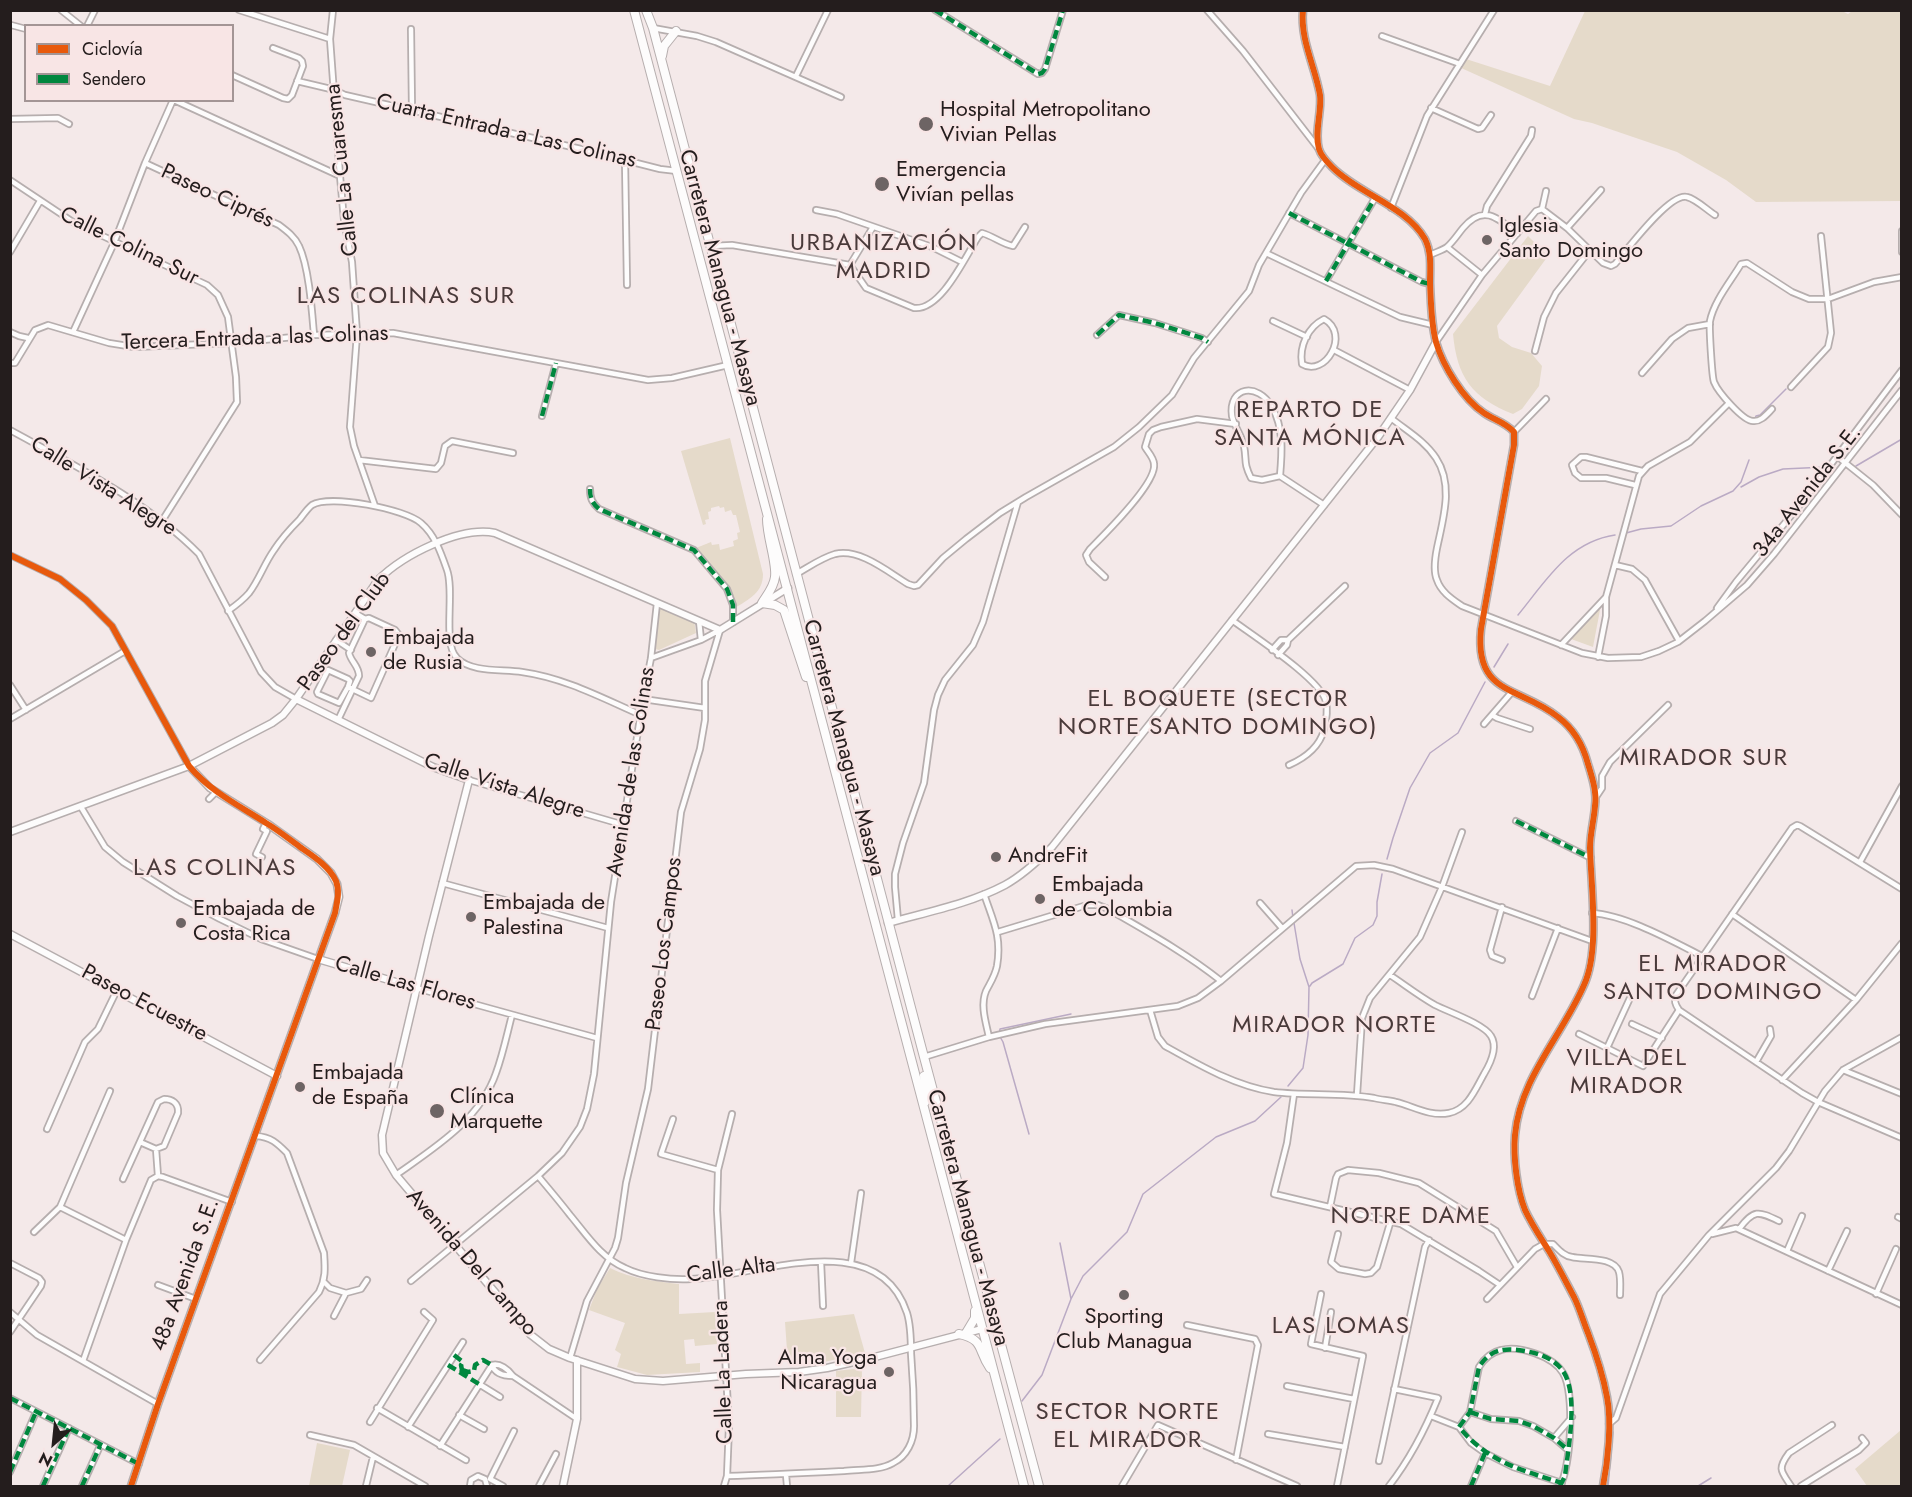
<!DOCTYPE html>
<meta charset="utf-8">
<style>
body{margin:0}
#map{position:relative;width:1912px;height:1497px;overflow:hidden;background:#f4e9e9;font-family:Jost,sans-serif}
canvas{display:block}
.frame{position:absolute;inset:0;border:12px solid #241d1d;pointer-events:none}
.legend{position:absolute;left:24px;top:24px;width:210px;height:78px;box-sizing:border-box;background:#f8e5e5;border:2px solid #a39595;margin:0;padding:8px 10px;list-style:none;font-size:18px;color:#241d1d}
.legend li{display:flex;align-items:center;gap:12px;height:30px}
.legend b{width:30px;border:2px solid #a39595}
.north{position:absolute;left:24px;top:1413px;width:60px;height:60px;-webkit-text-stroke:4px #f8e5e5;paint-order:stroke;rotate:207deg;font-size:16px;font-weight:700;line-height:24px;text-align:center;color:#241d1d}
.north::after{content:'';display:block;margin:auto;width:21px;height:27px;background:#241d1d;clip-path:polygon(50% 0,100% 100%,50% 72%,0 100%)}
</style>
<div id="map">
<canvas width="1912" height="1497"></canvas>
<div class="frame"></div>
<ul class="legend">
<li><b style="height:8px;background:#e8590c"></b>Ciclovía</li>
<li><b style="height:8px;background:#00873e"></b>Sendero</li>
</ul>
<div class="north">N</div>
</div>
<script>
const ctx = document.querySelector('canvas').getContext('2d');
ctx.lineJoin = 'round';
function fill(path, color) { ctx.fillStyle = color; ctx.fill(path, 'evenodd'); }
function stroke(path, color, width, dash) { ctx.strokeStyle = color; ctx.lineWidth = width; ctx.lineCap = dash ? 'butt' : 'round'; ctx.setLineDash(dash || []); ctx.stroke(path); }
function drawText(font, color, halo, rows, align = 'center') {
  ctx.font = font + ' Jost,sans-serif'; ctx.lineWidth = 4.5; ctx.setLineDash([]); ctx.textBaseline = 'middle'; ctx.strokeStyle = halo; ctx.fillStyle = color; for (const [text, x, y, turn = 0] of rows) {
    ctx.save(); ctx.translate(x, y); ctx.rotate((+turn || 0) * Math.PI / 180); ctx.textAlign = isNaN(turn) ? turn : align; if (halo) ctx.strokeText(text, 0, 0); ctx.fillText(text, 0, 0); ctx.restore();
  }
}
fill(new Path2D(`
 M1840,10L1848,14L1852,11H1901V201L1756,202L1726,180L1677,152L1592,123L1574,119L1459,67L1466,59L1550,86L1585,11Z
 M1528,236L1548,256L1497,326L1499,338L1512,347L1531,353L1542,366L1539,386L1522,409L1513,414C1472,398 1457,377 1453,334Z
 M730,438L763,574C763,593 749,599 735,608L730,592L696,548L711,542L712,545L719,544L720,550L734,546L733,541L738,539L737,533L740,532L736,515H733L731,510L725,512L724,507L720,508L719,506L711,508V511L708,512L709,519L705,520L706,524L703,525L681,451Z
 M664,605L694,620L696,633L659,650L655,649L659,608Z
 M1598,610H1600L1593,647L1571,639Z
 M610,1268C632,1279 654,1281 679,1284V1314L715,1312L717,1344L695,1346L694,1339L684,1340L686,1364L700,1363V1372L647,1375L617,1367L621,1354L615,1350L625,1323L589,1310L597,1289Z
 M854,1314L865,1353L824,1362L788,1365L785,1322Z
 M862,1368L861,1417H836V1371Z
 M1901,1430V1486H1867L1855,1469Z
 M317,1443L350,1450L342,1486H309Z`), '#e5daca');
stroke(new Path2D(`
 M1755,419L1756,416L1760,415L1786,389
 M1856,466L1902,439
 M1741,487L1759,477L1783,469L1826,467
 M1626,533L1641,529L1671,526L1701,506L1733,491L1741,482L1749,460
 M1518,615C1546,581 1568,542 1615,535
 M1494,667L1508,644
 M1387,859L1393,838L1410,788L1430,753L1458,733L1485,682
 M1292,910L1293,918
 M1310,986L1312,983L1343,964L1355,938L1373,925L1377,916V902L1382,874
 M1288,1086L1303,1068L1308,1035L1309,987L1300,959L1294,923
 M1029,1134L1003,1042L999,1035L1000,1029L1071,1014
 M1071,1299L1083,1276L1127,1232L1143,1194L1216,1137L1255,1121L1281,1097
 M1022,1401L1042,1375L1071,1299L1060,1243
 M948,1486L1000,1439
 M1608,1486L1613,1432
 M1698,1486L1711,1478`), '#baaac4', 1.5);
const minor = new Path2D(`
 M61,10L81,26
 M239,10L330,39
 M333,10L330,39L340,176L344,220L352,262L357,334L350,427L354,446L375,506
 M935,10L1038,74L1042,73L1045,69L1063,10
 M1207,10L1243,51L1318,148
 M11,25L26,29
 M87,26L95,10
 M653,28L697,36L716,42L841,97
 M411,29L412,110
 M1382,36L1460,64
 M232,75L283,98L288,99L292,95L303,66L302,61L299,58L273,48
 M796,76L828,10
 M297,81L335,90L345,95L581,149L660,169L677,171
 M174,100L340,176
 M1431,108L1478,129L1482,128L1491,115
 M10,119L58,118L69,124
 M625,160L627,285
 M145,163L279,225C287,231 295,237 299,246C309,267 312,311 314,335
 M10,180L73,222L207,285L218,295L228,317L236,377L237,402L162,521
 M1391,208L1427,116L1494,10
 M1542,209L1567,228L1603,263L1611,266L1615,264C1627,250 1670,192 1687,197C1696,199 1707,210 1715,215
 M816,210L837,214L932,247L962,262
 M1289,213L1422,282L1430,284
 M1485,214L1487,206L1531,136L1532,130
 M1567,228L1601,190
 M1902,231V252
 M711,246L732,245L850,265L866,288L914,308C941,311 965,257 978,237L982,233C993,236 1002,244 1013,246L1025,227
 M1447,247L1482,275
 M10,252L40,201
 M1266,253L1400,317L1433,325
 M1430,255C1436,252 1443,250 1447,247C1453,242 1458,234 1463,228C1483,204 1497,217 1517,234
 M850,265L873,227
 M1326,281L1375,198
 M1324,319C1351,334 1325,378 1302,364C1299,346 1308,327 1324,319Z
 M1273,321L1307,337
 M10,332L19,336L28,338
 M73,332L114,243L145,163L173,100
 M1097,335L1119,315L1155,323L1202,338L1208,342
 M1436,342L1482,275L1536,211L1542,209L1546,191
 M1334,350L1410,390
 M1535,351L1544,317L1556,293L1590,250
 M10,363H15L35,330L48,325L109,343L134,347L232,343L314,335L393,333L648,380L672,378L728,365
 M1642,373L1672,339L1688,328L1710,324
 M1791,387L1828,347L1831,333L1821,236
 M1772,409C1767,414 1761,422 1753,421C1743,421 1718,392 1714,382C1712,377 1709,327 1710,321C1714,301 1731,281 1741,264L1747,263L1792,292L1809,299H1828L1874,282L1902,277
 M542,416L556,363
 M1391,418C1407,431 1425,441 1436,458C1454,485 1443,519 1437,548C1435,558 1433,571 1437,580C1441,592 1452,599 1462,606L1582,653L1608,658L1641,657L1659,651L1678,642L1705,621L1747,585L1774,554L1902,390
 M10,430C74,465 148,502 199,554L261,672L275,687L296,699
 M1514,432L1546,399
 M1838,457L1873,485L1902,515
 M359,460L436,469L441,463L445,446L452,441L513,453
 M1280,476C1282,453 1284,428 1272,407C1258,382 1228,386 1232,416C1234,426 1242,436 1244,446C1247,461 1243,462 1251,478L1262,480L1280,476L1324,505
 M1635,485L1606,478H1581L1575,473L1572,465L1581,457H1586L1642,471
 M590,489C590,498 592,503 599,509L694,550L727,589L733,605V622
 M10,555L60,579L86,600L112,626L189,766
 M1615,565L1632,569L1645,580L1679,641
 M796,574C809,567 821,558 835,554C860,548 888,572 908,584L914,586L918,585L943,558L966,539L1000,513L1026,497L1114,447L1139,427L1172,395L1194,358L1249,291L1259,265L1301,193L1325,160
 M1105,577L1089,562L1086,555L1090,549C1104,535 1157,483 1154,464C1154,458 1148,452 1145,447L1149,434L1153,430L1161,427L1197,419L1236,424
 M1717,608L1736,582L1804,500L1902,370
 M228,611C235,606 243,600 249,593C259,580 264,564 274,550C281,539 291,528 300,519C303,515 308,508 312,505C330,494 405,509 421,523C435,535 441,553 447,570C455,592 442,644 457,658C472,673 502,669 522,672C565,678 602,698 641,715
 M1232,620C1252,635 1322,680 1326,702C1328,711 1326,722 1324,730C1319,748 1305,758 1289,765
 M699,621L701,640
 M336,640L351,650
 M1561,645L1606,597
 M1272,650L1281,640H1288
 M1278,655L1287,645L1288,640L1345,586
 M1598,657L1606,616V597L1639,476L1648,466L1690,442L1729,403
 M651,658L701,640L720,630
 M328,670L348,679L350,681L348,687L339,703L318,694L317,692Z
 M10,685L26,710
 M348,687L371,698L399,635L395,630L369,618L365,619L355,613
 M643,699L705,708
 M1492,715L1497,718L1530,729
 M10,719L125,651
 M338,720L359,676C359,666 351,662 349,653L365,619
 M1484,724L1511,693
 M469,780L624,825
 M1596,797L1602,788V776L1610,762L1668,705
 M209,799L216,792
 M81,807L105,847L123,862L177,896L220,919L261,939L318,959
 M1516,821L1591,858
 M262,857L256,854L267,831L263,829L266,823
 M1860,862L1902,786
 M442,883L608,928
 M1902,889L1800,826L1797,825L1792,828L1676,995C1674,1001 1675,1004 1679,1010L1802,1093L1818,1102L1902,1138
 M984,894C993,921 1002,936 997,966C995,976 990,983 986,991C980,1005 986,1023 989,1037
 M1260,903L1282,928
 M1592,913C1626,915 1672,941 1702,956
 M1732,914L1856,1000
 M898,920L895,887V874L903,843L924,783L934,710L938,695L945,680L973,645L983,622L1018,502
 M998,932L1087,905H1098L1108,909C1146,931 1186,953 1221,981
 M1502,960L1492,956L1490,950L1502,907
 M416,988L597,1038
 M1532,996L1558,928
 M1150,1010L1158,1037L1165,1046C1199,1065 1235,1086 1274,1092C1307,1096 1341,1092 1374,1098C1381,1100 1389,1100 1396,1102C1413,1106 1430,1117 1449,1113C1468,1109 1475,1090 1484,1074C1490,1064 1498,1047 1491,1036C1484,1024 1449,1012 1435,1005C1419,996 1405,985 1390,975
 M1632,1024L1662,1038
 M1579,1034L1643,1066L1679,1010
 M1607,1048L1630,998
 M924,1057L989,1037L1045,1024L1178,1006L1198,998L1221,981L1356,866L1374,865L1393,869L1592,941
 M1756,1062L1771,1036L1770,1029
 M1843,1070L1902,1094
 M1782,1080L1856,1000L1902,943
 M1294,1094L1287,1143L1274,1194L1401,1224L1479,1271L1500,1285
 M1357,1095L1362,1018L1370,998L1420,937L1442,887L1462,832
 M673,1119L661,1154L718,1170
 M47,1129L85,1042L98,1029L117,990
 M256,1136C271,1137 277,1143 287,1153L324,1253C325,1268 326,1278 319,1292L260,1360
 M156,1149L158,1176
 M396,1175C434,1148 480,1120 496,1073C503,1054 507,1034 512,1015
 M538,1176C549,1189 560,1202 570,1215C586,1234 601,1258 625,1268C643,1277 671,1280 691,1279C756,1277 878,1224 907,1313C911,1326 911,1340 911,1353C913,1377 914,1402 914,1426C914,1441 907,1456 893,1463C879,1471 860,1469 844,1471C805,1473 766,1475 727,1476
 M123,1179L158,1102L164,1099C172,1099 179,1103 178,1113L164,1146L156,1149L140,1142
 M60,1207L126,1240
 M1330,1207L1336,1178L1338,1174L1348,1170L1379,1173L1419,1183L1496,1231L1517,1267
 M1898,1217L1902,1219
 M1739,1229C1754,1209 1758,1211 1779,1221
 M34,1232L60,1207L110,1091
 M1338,1234L1331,1262L1339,1269L1365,1274L1371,1273L1377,1267L1391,1220
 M1712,1234L1736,1228L1902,1305
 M1787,1251L1802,1216
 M821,1262L823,1306
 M10,1263L39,1278L42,1282L41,1286L10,1332
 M851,1263L861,1193
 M1828,1271L1847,1231
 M411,1281L538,1176L562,1153L580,1127L587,1109L594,1074L611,902L643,699L651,658L657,603
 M324,1282L330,1288L346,1293
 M158,1285L196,1299
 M1321,1294L1311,1344L1363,1356L1337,1486
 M1876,1294L1896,1249
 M1487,1299L1535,1249L1544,1244H1553C1559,1250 1564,1256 1572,1257C1584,1260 1614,1256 1619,1272C1621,1279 1620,1288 1620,1295
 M10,1312L37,1335L158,1404
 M334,1316L346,1293L361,1289L367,1280
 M1187,1325L1255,1339L1258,1345L1236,1460
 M1325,1348L1331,1312
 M570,1358L587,1301L615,1248L618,1238L626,1183L648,1089L681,812L700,749L705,720V681L720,630
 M83,1361L126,1240L151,1180L158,1176L163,1177L232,1202
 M492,1365C500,1363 508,1369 513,1376L577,1419
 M492,1365C495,1374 504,1376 513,1376
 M479,1384L500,1397
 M1287,1386L1354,1399
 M10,1398L139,1464
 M377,1408L466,1460
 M1470,1412L1491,1419L1519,1421L1533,1426L1554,1438L1568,1450
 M459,1415L484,1429
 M1431,1416L1459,1427L1471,1443L1485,1453L1513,1467L1562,1483
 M370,1422L433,1320L424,1312
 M1609,1424L1616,1418L1660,1294L1709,1235L1776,1168L1789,1151L1825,1091L1843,1070L1902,1037
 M408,1427L463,1342
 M1459,1427L1470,1412L1479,1367C1484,1359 1492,1352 1501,1350C1518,1345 1553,1356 1563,1373C1575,1392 1571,1467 1560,1486
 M1268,1434L1345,1447
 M310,1435L354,1445L425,1486
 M1554,1438L1572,1417
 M440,1446L492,1365
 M1379,1461L1425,1247L1429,1240
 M10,1472L36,1412
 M786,1475L787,1486
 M490,1479L514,1431
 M490,1479L503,1486
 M43,1486L69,1428
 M82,1486L100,1446
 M366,1486L373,1457
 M470,1486L471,1480L478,1476L485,1479L487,1486
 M539,1486L556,1454
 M724,1486L727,1476L729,1426L717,1210L718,1170L732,1114
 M1122,1486L1158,1425L1297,1486
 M1389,1486C1410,1459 1425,1430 1438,1398L1394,1389
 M1471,1486L1485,1453
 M1791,1486C1781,1471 1777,1469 1789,1453L1832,1425
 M1801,1486L1859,1450L1866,1443L1862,1438`);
const tertiary = new Path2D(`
 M1303,10C1300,40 1315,66 1320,95C1322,112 1314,132 1319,149C1321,156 1327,162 1332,167C1359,194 1406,206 1425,239C1432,253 1430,268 1430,283C1431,302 1431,324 1436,342C1443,366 1463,399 1484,413C1494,420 1505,422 1514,432V445L1481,629C1474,696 1520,686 1558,717C1574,729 1583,745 1588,764C1592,777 1597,792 1595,806C1594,820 1590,834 1590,848C1591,887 1600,951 1584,985C1562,1036 1520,1078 1515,1135C1513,1157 1517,1190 1525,1210C1532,1225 1541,1238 1549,1251C1558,1266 1566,1282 1574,1297C1580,1309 1583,1321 1588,1333C1596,1354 1603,1375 1607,1397C1612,1422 1608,1461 1603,1486
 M296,699L433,767L469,780L429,936L382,1135L383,1153L396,1175L531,1335L549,1349L570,1358L635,1379L663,1381L746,1374L799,1372L827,1368L871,1358L982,1329
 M10,832L189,766L272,723L283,715L296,699L378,580C403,555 460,526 495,533L720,630L788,588
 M888,923C927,912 969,904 1005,885C1023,875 1038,861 1052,847L1378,437L1410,390L1436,342
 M10,934L277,1076
 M318,959L416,988
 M131,1486L158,1404L335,913L339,897L337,884L331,873L317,859L268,824L210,788L189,766
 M563,1486L577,1419V1360`);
const trunk = new Path2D(`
 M634,10L1024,1486
 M646,10L653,28L924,1057L1039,1486
 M662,56L664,46L676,31
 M767,519C767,537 777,563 775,577C774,587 767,595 762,603L775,605L784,610L806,677
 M924,1076L926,1084L925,1102
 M966,1333L975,1318V1311
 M959,1334C985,1340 977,1349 990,1368`);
stroke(minor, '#b6aeae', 8);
stroke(tertiary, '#b6aeae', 9);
stroke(trunk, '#b6aeae', 10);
stroke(minor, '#fdfcfc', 4.5);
stroke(tertiary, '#fdfcfc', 6);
stroke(trunk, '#fdfcfc', 8);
stroke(new Path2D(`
 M935,10L1038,74L1042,73L1045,69L1063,10
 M1289,213L1422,282L1430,284
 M1326,281L1375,198
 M1097,335L1119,315L1155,323L1202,338L1208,342
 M542,416L556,363
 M590,489C590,498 592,503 599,509L694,550L727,589L733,605V622
 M1516,821L1591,858
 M454,1355L463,1362L461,1365L462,1370L461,1373
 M448,1365L479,1384
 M462,1370L468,1372L474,1371L475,1365L483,1360L492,1365
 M10,1398L139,1464
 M1470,1412L1491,1419L1519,1421L1533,1426L1554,1438L1568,1450
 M10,1472L36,1412
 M43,1486L69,1428
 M82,1486L100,1446
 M1471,1486L1485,1453
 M1560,1486L1565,1476C1568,1449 1579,1395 1563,1371C1553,1357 1535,1352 1518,1350C1501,1348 1489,1351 1479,1367L1470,1412L1459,1427C1488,1462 1521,1470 1562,1483`), '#00873e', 4.5, [9, 4.5]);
stroke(new Path2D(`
 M1303,10C1300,40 1315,66 1320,95C1322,112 1314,132 1319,149C1321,156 1327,162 1332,167C1359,194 1406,206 1425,239C1432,253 1430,268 1430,283C1431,302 1431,324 1436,342C1443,366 1463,399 1484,413C1494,420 1505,422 1514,432V445L1481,629C1474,696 1520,686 1558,717C1574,729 1583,745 1588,764C1592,777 1597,792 1595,806C1594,820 1590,834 1590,848C1591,887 1600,951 1584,985C1562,1036 1520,1078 1515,1135C1513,1157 1517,1190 1525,1210C1532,1225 1541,1238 1549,1251C1558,1266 1566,1282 1574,1297C1580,1309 1583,1321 1588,1333C1596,1354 1603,1375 1607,1397C1612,1422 1608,1461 1603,1486
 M10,555L60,579L86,600L112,626L189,766C211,792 238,805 266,823C278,830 289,839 300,847C313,856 329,866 336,881C340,891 337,902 335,913L158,1404L131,1486`), '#e8590c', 6);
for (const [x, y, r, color] of [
 [926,124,8,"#6d6464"],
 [882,184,8,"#6d6464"],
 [1487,240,6,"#6d6464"],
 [371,652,6,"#6d6464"],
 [996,857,6,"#6d6464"],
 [1040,899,6,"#6d6464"],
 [471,917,6,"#6d6464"],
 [181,923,6,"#6d6464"],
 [300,1087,6,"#6d6464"],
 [437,1111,8,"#6d6464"],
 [1124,1295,6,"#6d6464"],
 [889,1372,6,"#6d6464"]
]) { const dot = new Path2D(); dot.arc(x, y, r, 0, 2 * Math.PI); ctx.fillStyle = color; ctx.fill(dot); stroke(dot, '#f8e5e5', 2); }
drawText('22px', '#241d1d', '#f8e5e5', [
 ["Hospital Metropolitano",940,111],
 ["Vivian Pellas",940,136],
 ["Emergencia",896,171],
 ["Vivían pellas",896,196],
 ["Iglesia",1499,227],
 ["Santo Domingo",1499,252],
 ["Embajada",383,639],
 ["de Rusia",383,664],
 ["AndreFit",1008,857],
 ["Embajada",1052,886],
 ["de Colombia",1052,911],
 ["Embajada de",483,904],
 ["Palestina",483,929],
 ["Embajada de",193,910],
 ["Costa Rica",193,935],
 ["Embajada",312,1074],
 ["de España",312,1099],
 ["Clínica",450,1098],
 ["Marquette",450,1123],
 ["Sporting",1124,1318,"center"],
 ["Club Managua",1124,1343,"center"],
 ["Alma Yoga",877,1359,"right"],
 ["Nicaragua",877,1384,"right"]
], 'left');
drawText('22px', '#241d1d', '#f8e5e5', [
 ["Cuarta Entrada a Las Colinas",506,132,13],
 ["Calle La Cuaresma",343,170,-96],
 ["Paseo Ciprés",217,197,25],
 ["Calle Colina Sur",129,247,26],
 ["Carretera Managua - Masaya",719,278,75],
 ["Tercera Entrada a las Colinas",255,339,-2],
 ["Calle Vista Alegre",103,487,32],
 ["34a Avenida S.E.",1808,492,-52],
 ["Paseo del Club",345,632,-54],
 ["Carretera Managua - Masaya",843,748,75],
 ["Avenida de las Colinas",632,772,-81],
 ["Calle Vista Alegre",504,787,18],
 ["Paseo Los Campos",665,944,-83],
 ["Calle Las Flores",405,984,16],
 ["Paseo Ecuestre",144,1004,28],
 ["Carretera Managua - Masaya",967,1218,75],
 ["Avenida Del Campo",471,1263,49],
 ["Calle Alta",731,1271,-7],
 ["48a Avenida S.E.",186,1275,-70],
 ["Calle La Ladera",724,1372,-92]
]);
ctx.letterSpacing = '1.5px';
drawText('24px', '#493a3a', '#f8e5e5', [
 ["URBANIZACIÓN",884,244],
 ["MADRID",884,272],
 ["LAS COLINAS SUR",406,297],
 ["REPARTO DE",1310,411],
 ["SANTA MÓNICA",1310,439],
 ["EL BOQUETE (SECTOR",1218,700],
 ["NORTE SANTO DOMINGO)",1218,728],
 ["MIRADOR SUR",1704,759],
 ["LAS COLINAS",215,869],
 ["EL MIRADOR",1713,965],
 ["SANTO DOMINGO",1713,993],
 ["MIRADOR NORTE",1335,1026],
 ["VILLA DEL",1627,1059],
 ["MIRADOR",1627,1087],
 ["NOTRE DAME",1411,1217],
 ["LAS LOMAS",1341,1327],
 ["SECTOR NORTE",1128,1413],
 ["EL MIRADOR",1128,1441]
]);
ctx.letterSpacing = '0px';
</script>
